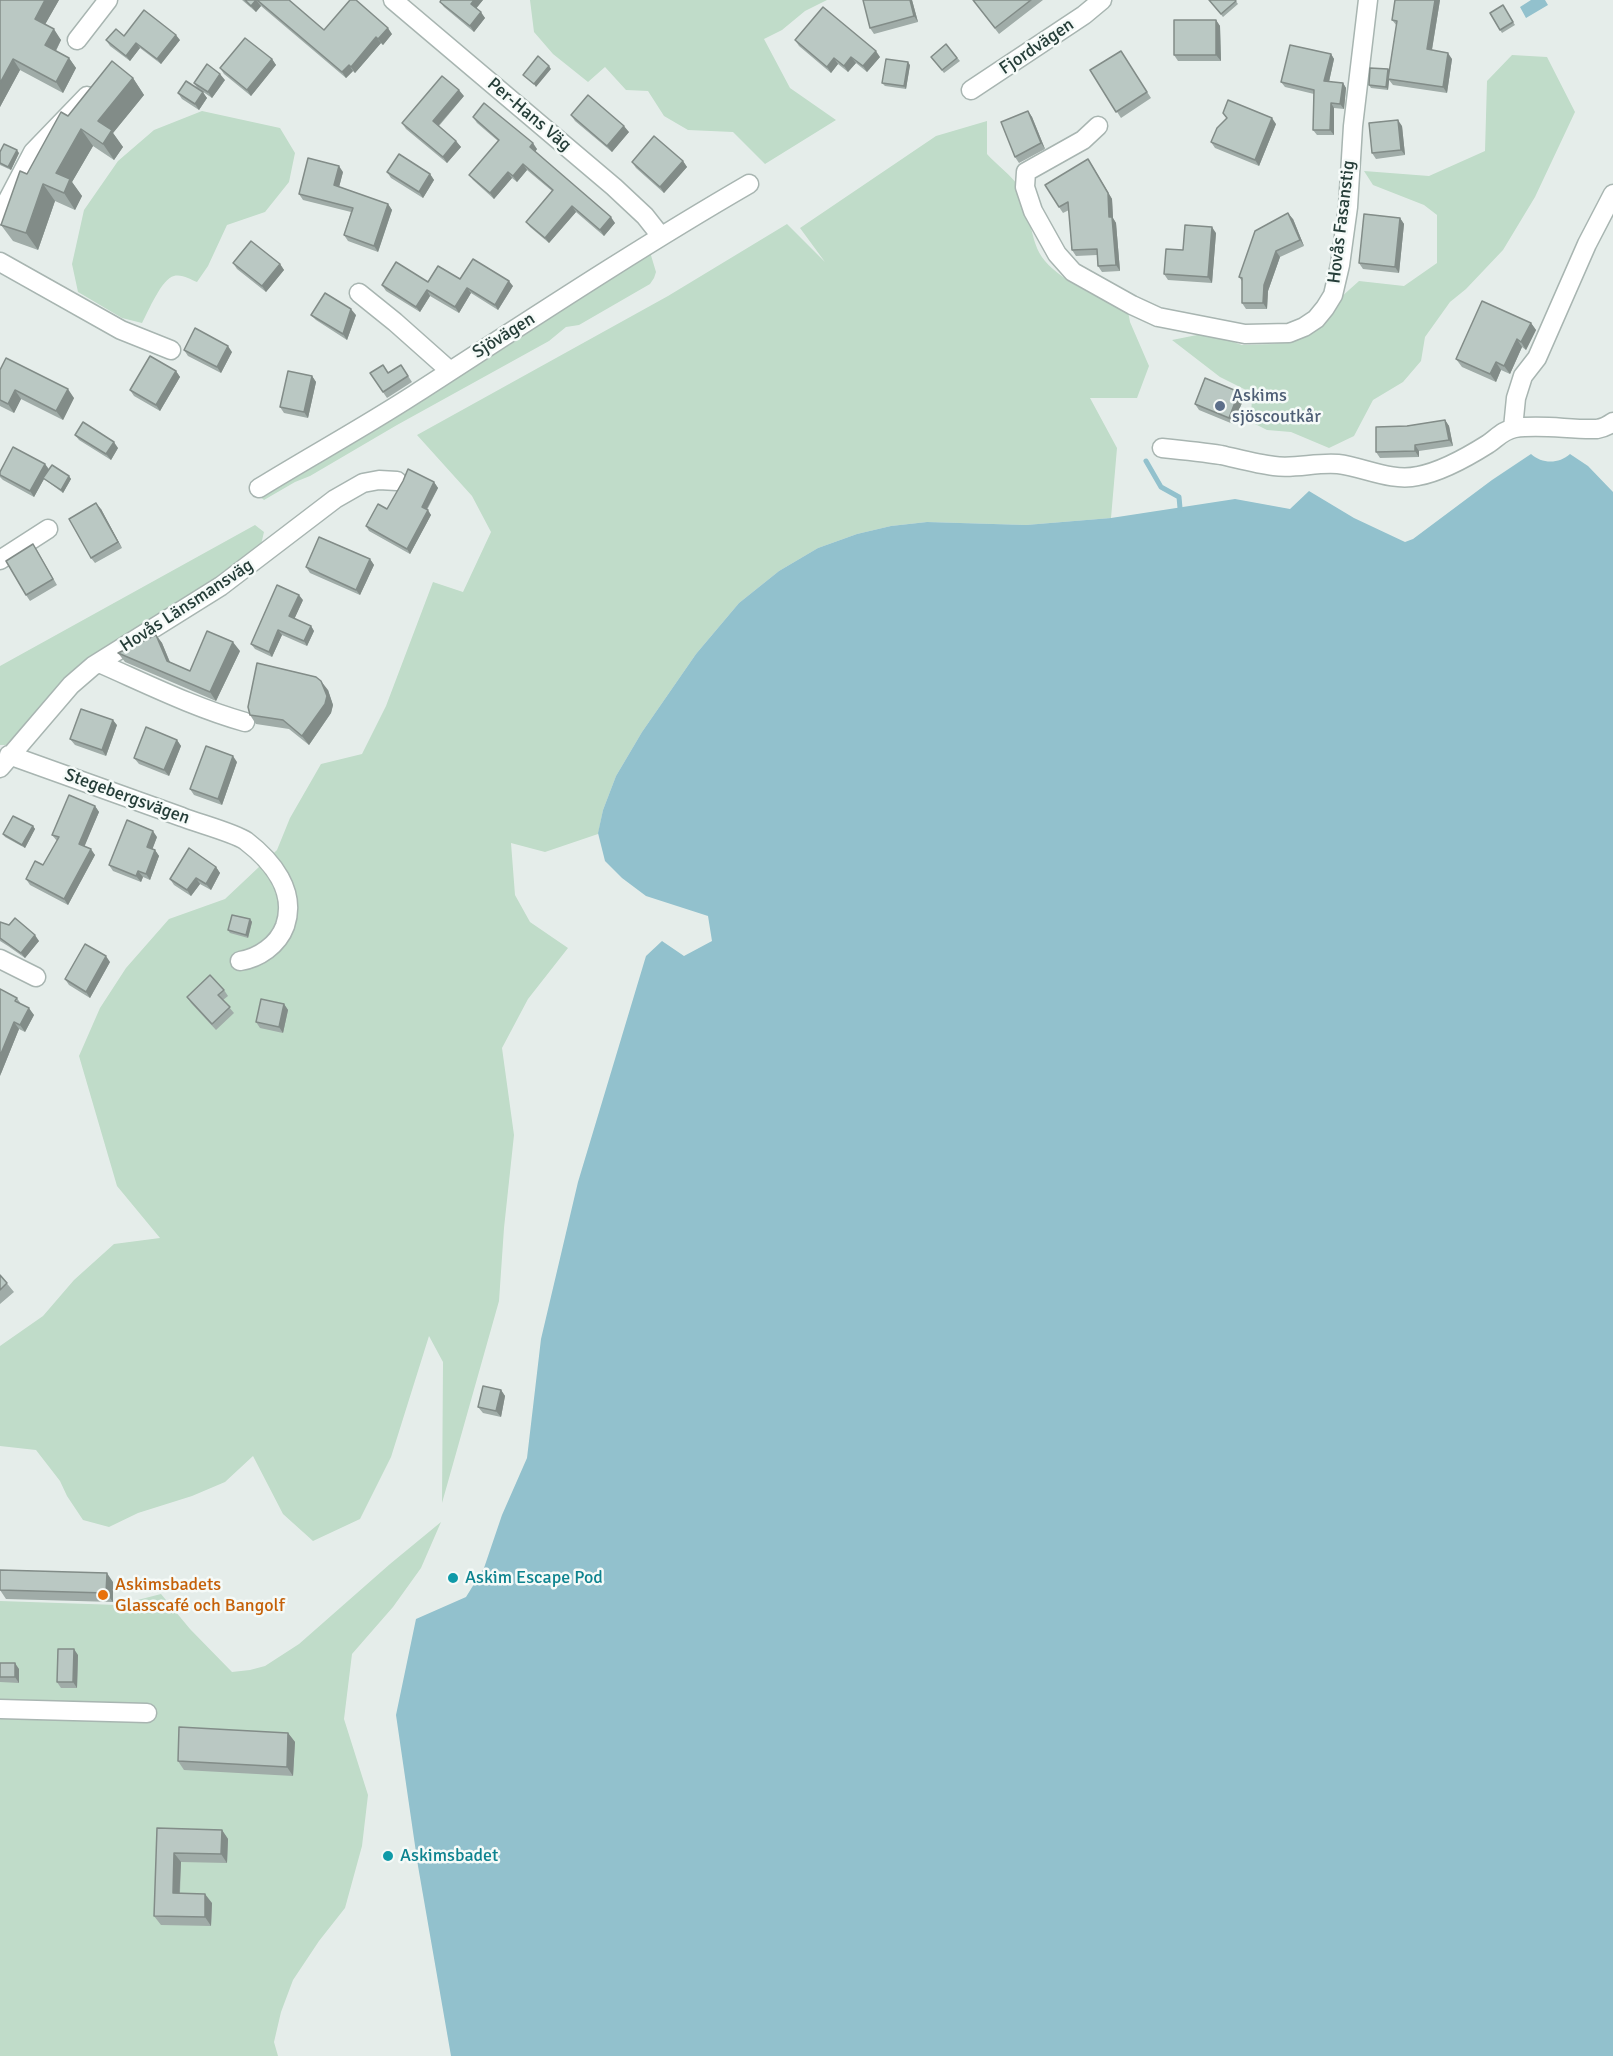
<!DOCTYPE html>
<meta charset="utf-8">
<style>
body{margin:0}
canvas{display:block;background:#e5edea}
</style>
<canvas width="1613" height="2056"></canvas>
<script>
const ctx = document.querySelector('canvas').getContext('2d');
ctx.lineJoin = 'round';
function fill(path, color) { ctx.fillStyle = color; ctx.fill(path, 'evenodd'); }
function stroke(path, color, width, dash) { ctx.strokeStyle = color; ctx.lineWidth = width; ctx.lineCap = dash ? 'butt' : 'round'; ctx.setLineDash(dash || []); ctx.stroke(path); }
function drawText(font, color, halo, rows, align = 'center') {
  ctx.font = font + ' Signika,sans-serif'; ctx.lineWidth = 5; ctx.setLineDash([]); ctx.textBaseline = 'middle'; ctx.strokeStyle = halo; ctx.fillStyle = color; for (const [text, x, y, turn = 0] of rows) {
    ctx.save(); ctx.translate(x, y); ctx.rotate((+turn || 0) * Math.PI / 180); ctx.textAlign = isNaN(turn) ? turn : align; if (halo) ctx.strokeText(text, 0, 0); ctx.fillText(text, 0, 0); ctx.restore();
  }
}
fill(new Path2D(`
 M530,0H827L805,11L782,30L764,39L790,88L836,120L765,164L733,132L688,130L664,116L648,91L626,90L605,67L588,82L553,54L534,32Z
 M1512,55L1547,57L1575,112L1535,197L1503,250L1466,289L1450,302L1425,337L1421,361L1403,382L1373,400L1354,436L1329,448L1291,432L1267,430L1251,422L1252,393L1220,377L1172,340L1207,333L1242,345L1272,344L1292,341L1359,281L1404,286L1437,263V215L1424,205L1373,185L1364,171L1429,176L1485,151L1487,81Z
 M202,111L280,128L295,153L289,182L265,212L227,225L208,266L197,282C191,280 182,274 174,276C162,278 148,312 142,323L122,318L78,292L72,264L84,210L118,161L154,130Z
 M987,121V154C996,164 1013,177 1019,187C1032,209 1028,241 1045,261C1063,282 1103,300 1128,311L1130,322L1149,366L1137,398H1090L1117,448L1111,518L1026,525L927,522L891,526L857,534L818,548L779,571L739,603L696,654L642,732L616,776L603,810L598,834L545,852L511,843L515,895L530,922L568,948L528,999L502,1048L514,1135L504,1228L499,1301L442,1503L443,1362L429,1336L391,1457L360,1519L313,1541L283,1514L253,1456L225,1482L192,1496L138,1513L109,1527L83,1520L67,1496L60,1481L36,1450L0,1446V1346L43,1316L74,1280L114,1244L160,1238L117,1186L79,1056L100,1008L126,968L169,919L225,899L277,850L290,818L321,764L362,754L386,706L433,582L463,592L491,532L472,496L417,435L668,296L787,224L825,262L800,228L936,136Z
 M650,252L656,272L654,278L650,284L579,325L566,327L549,341L397,425L310,476L295,482L264,500L259,496Z
 M255,525L264,532L260,549L65,679L6,745H0V666Z
 M441,1522L421,1568L393,1607L352,1654L344,1719L368,1795L362,1846L345,1908L319,1941L293,1980L281,2012L274,2042L278,2056H0V1601L118,1605L161,1594L190,1629L232,1672L250,1670L265,1666L299,1644L390,1564Z`), '#c0dcc9');
fill(new Path2D(`
 M1531,0H1545L1548,5L1526,18L1520,7Z
 M1531,454C1542,464 1559,464 1570,454L1588,466L1613,492V2056H451L418,1866L396,1715L416,1619L466,1597L484,1568L502,1515L527,1458L541,1339L578,1182L646,956L662,941L684,956L712,941L708,916L646,896L622,878L605,861L598,833L603,810L616,776L642,732L696,654L739,603L779,571L818,548L857,534L891,526L927,522L1026,525L1111,518L1235,499L1290,509L1309,491L1354,518L1405,542L1413,539L1492,480Z`), '#92c1cd');
stroke(new Path2D(`
 M1146,461L1161,487L1179,497L1180,508`), '#92c1cd', 5);
const minor = new Path2D(`
 M393,0L614,187L645,216L660,235
 M77,40L108,0
 M971,90L1084,15L1102,0
 M1098,126L1083,140L1026,172L1025,187L1033,211L1057,254L1073,272L1132,305L1158,317L1245,334L1289,333L1304,327L1316,319L1325,308L1333,295L1340,265L1348,207L1353,126L1368,0
 M0,215L33,152L87,96
 M0,262L121,330L171,350
 M359,293L395,322L449,370
 M1513,428L1516,398L1523,376L1537,358L1587,244L1613,194
 M1162,448C1182,450 1202,452 1221,455C1239,459 1257,464 1274,466C1296,469 1316,462 1338,464C1364,467 1391,482 1418,476C1440,472 1469,456 1488,444C1497,438 1503,430 1515,428C1542,424 1570,430 1597,429C1603,428 1608,426 1613,422
 M259,488C311,456 364,427 415,394C525,323 635,250 749,184
 M0,560L48,529
 M99,663C147,684 195,708 245,722
 M9,755C67,776 124,796 182,817C197,823 235,833 246,841C272,861 297,891 285,926C278,945 259,958 240,961
 M0,768L71,685L93,666L221,586L335,499L363,483L379,480L397,481
 M0,959L36,977
 M0,1709L147,1713`);
stroke(minor, '#a8b5b1', 21);
stroke(minor, '#fff', 18);
fill(new Path2D(`
 M0,0H59L45,24L61,40L56,51L69,58L76,68L63,93L20,70L0,107Z
 M242,0H289L324,30L392,34L383,45L381,43L355,73L353,71L346,78L261,6L256,12Z
 M483,0L476,8L485,18L474,32L444,7L440,2Z
 M912,0L918,22L874,34L870,28Z
 M973,0H1043L999,34Z
 M1209,0H1235L1238,4L1223,17Z
 M1440,0L1432,50L1452,59L1447,93L1393,85L1389,80L1388,90L1371,88L1369,85L1390,72L1397,26L1392,20Z
 M1503,5L1515,25L1502,33L1490,13Z
 M1216,20L1220,26L1221,61H1178L1174,55Z
 M124,36L180,40L161,64L140,48L130,61L110,46L106,40Z
 M795,40L880,57L867,72L856,63L848,72L838,64L831,73L799,46Z
 M946,44L960,61L944,73L931,57Z
 M1121,51L1151,98L1121,118L1090,70Z
 M1331,54L1334,59L1329,82L1343,83L1346,88L1344,109L1334,108V135H1317L1313,130L1314,94L1285,87L1281,82Z
 M272,59L276,65L251,96L224,74L220,68Z
 M910,65L906,89L885,86L882,83Z
 M133,78L144,95L113,133L123,147L114,160L93,146L72,182L82,196L75,210L55,201L38,250L13,241L1,225L27,174L68,116Z
 M225,80L212,98L199,89L207,98L199,110L182,99L178,93L198,89L194,83Z
 M464,96L439,126L456,141L461,147L447,163L406,129L402,123Z
 M1028,111L1032,117L1045,149L1019,163L1015,157Z
 M571,115L629,132L612,152L575,121Z
 M473,117L537,149L535,152L615,223L604,236L576,212L549,243L530,227L526,222L552,191L527,170L517,182L512,178L494,199L473,180L469,175L498,141L477,123Z
 M1227,118L1276,124L1259,166L1215,148L1211,142Z
 M1402,126L1405,155L1376,159L1372,153Z
 M0,152L19,153L11,170L0,165Z
 M683,161L687,167L664,193L636,168L632,162Z
 M1092,165L1112,199L1113,218L1116,223L1120,271L1102,272L1098,266L1097,255L1076,256L1072,250L1069,210L1063,213L1059,207Z
 M343,172L339,187L388,204L392,210L378,252L348,241L344,235L351,212L303,200L299,194Z
 M387,172L430,174L434,180L423,198L391,178Z
 M1400,218L1404,224L1399,273L1363,269L1359,263Z
 M1293,219L1304,246L1280,257L1268,291L1267,309H1246L1242,303V281L1239,277Z
 M1216,233L1212,283L1168,280L1164,274L1183,250Z
 M233,263L280,264L284,270L266,292L237,269Z
 M460,279L513,286L498,310L471,293L459,313L430,296L420,312L386,291L382,285Z
 M311,315H356L347,340L316,320Z
 M1531,323L1536,330L1526,350L1522,347L1510,374L1501,370L1496,382L1462,367L1456,359Z
 M184,350L232,352L221,373L188,356Z
 M401,365L412,382L387,398L370,373H388Z
 M0,370L74,398L63,420L21,399L14,413L0,406Z
 M176,371L180,377L160,411L134,396L130,390Z
 M312,376L316,382L308,418L284,413L280,407Z
 M1239,392L1244,398L1233,424L1199,410L1195,404Z
 M1445,420L1449,426L1453,446L1419,451V457L1380,458L1376,452L1407,426Z
 M75,435L118,448L111,460L79,440Z
 M45,464L49,469L69,476L71,479L63,493L44,479L34,497L3,480L0,477V472Z
 M434,482L438,488L427,510L431,515L410,554L369,531L366,526L387,509Z
 M101,509L122,548L95,563L91,558Z
 M37,550L57,585L30,601L26,595Z
 M370,559L374,565L360,595L310,573L306,567Z
 M303,600L294,619L311,626L314,631L307,646L282,635L272,657L255,649L251,644Z
 M156,635L162,643L170,662L190,671L240,651L216,701L125,662L118,653Z
 M328,690L333,705L331,713L309,745L289,729L256,724L250,715Z
 M117,725L106,756L75,745L70,739Z
 M177,740L181,746L169,776L139,764L134,758Z
 M237,762L222,805L194,795L190,789Z
 M95,806L99,812L84,846L95,855L68,905L30,885L26,879L43,865L57,841L52,835Z
 M33,826L35,829L25,848L5,837L3,834Z
 M157,837L152,849L155,850L159,856L150,880L143,877L141,882L113,871L109,865Z
 M216,867L220,873L211,890L200,884L191,896L174,885L170,879Z
 M250,919L252,922L248,938L230,933L228,930Z
 M0,922L39,941L25,958L8,946L0,941Z
 M110,962L90,998L69,985L65,979Z
 M224,990L228,996L223,1000L234,1013L216,1030L191,1003L187,997Z
 M17,998L21,1004L34,1015L25,1032L19,1029L0,1076Z
 M284,1004L288,1010L283,1033L260,1028L256,1022Z
 M0,1275L14,1292L0,1304Z
 M501,1390L505,1396L501,1417L483,1413L478,1407Z
 M113,1582V1602L6,1599L0,1590Z
 M78,1655L77,1688H61L57,1682Z
 M0,1663L19,1669V1683L0,1682Z
 M288,1733L295,1742L293,1776L184,1770L178,1761Z
 M157,1828L222,1830L228,1839L227,1863L181,1862L180,1893L212,1903L211,1926L161,1925L154,1916Z`), '#a0aca8');
fill(new Path2D(`
 M45,0H59L42,30L35,19Z
 M256,0L261,6L256,12L251,6Z
 M474,0H483L475,10L471,4Z
 M910,0H912L918,22L914,16Z
 M1435,0H1440L1431,55L1427,49Z
 M481,12L485,18L474,32L470,26Z
 M1216,20L1220,26L1221,61L1216,55Z
 M388,28L392,34L383,45L378,39Z
 M54,29L61,40L53,56L45,45Z
 M176,35L180,40L161,64L157,59Z
 M376,37L381,43L355,73L351,67Z
 M136,43L140,48L130,61L126,56Z
 M876,51L880,57L867,72L863,66Z
 M1448,53L1452,59L1447,93L1443,87Z
 M1331,54L1334,59L1328,86L1324,81Z
 M851,57L856,63L848,72L844,66Z
 M69,58L76,68L63,93L56,82Z
 M834,58L838,64L831,73L827,67Z
 M13,59L20,70L0,107V83Z
 M272,59L276,65L251,96L247,90Z
 M908,62L910,65L906,89L904,86Z
 M349,65L353,71L346,78L342,72Z
 M549,66L551,69L536,87L534,84Z
 M1388,69L1390,72L1388,90L1386,87Z
 M220,74L225,80L212,98L208,92Z
 M133,78L144,95L113,133L123,147L114,160L103,144L98,121Z
 M1343,83L1346,88L1344,109L1340,104Z
 M459,90L464,96L437,127L433,121Z
 M203,92L207,98L199,110L195,104Z
 M1331,103L1334,108V135L1330,130Z
 M1028,111L1032,117L1045,149L1041,143Z
 M1272,118L1276,124L1259,166L1255,160Z
 M1398,120L1402,126L1405,155L1401,150Z
 M624,126L629,132L612,152L607,146Z
 M81,129L93,146L72,182L82,196L75,210L64,193L56,173Z
 M456,141L461,147L447,163L443,157Z
 M533,143L537,149L534,153L530,147Z
 M17,150L19,153L11,170L8,167Z
 M1088,159L1112,199L1113,218L1116,223L1120,271L1116,265Z
 M683,161L687,167L664,193L660,187Z
 M523,164L527,170L517,182L513,176Z
 M339,166L343,172L338,191L334,185Z
 M508,172L512,178L494,199L490,193Z
 M430,174L434,180L423,198L419,192Z
 M43,184L55,201L38,250L26,233Z
 M388,204L392,210L378,252L374,246Z
 M572,206L576,212L549,243L545,238Z
 M1288,213L1293,219L1304,246L1300,240Z
 M611,217L615,223L604,236L600,230Z
 M1400,218L1404,224L1399,273L1395,267Z
 M1212,227L1216,233L1212,283L1208,277Z
 M1276,251L1280,257L1268,291L1267,309L1263,303L1264,285Z
 M280,264L284,270L266,292L262,286Z
 M509,281L513,286L498,310L495,305Z
 M467,288L471,293L459,313L455,307Z
 M427,290L430,296L420,312L416,307Z
 M351,309L356,315L347,340L343,334Z
 M1531,323L1536,330L1526,350L1521,342Z
 M1517,339L1522,347L1510,374L1504,366Z
 M228,346L232,352L221,373L217,367Z
 M1496,362L1501,370L1496,382L1490,374Z
 M176,371L180,377L160,411L156,405Z
 M312,376L316,382L308,418L304,412Z
 M68,389L74,398L63,420L56,411Z
 M15,390L21,399L14,413L8,404Z
 M1239,392L1244,398L1233,424L1229,418Z
 M1445,420L1449,426L1453,446L1449,440Z
 M114,442L118,448L111,460L106,454Z
 M1415,445L1419,451V457L1415,451Z
 M45,464L49,470L34,497L30,491Z
 M69,476L71,479L63,493L61,490Z
 M434,482L438,488L425,512L422,507Z
 M96,503L101,509L122,548L118,542Z
 M428,510L431,515L410,554L407,549Z
 M370,559L374,565L360,595L356,590Z
 M299,595L303,600L293,622L289,616Z
 M311,626L314,631L307,646L304,641Z
 M278,630L282,635L272,657L269,652Z
 M156,635L162,643L173,670L167,661Z
 M233,642L240,651L216,701L210,692Z
 M321,681L328,690L333,705L331,713L309,745L302,736Z
 M113,720L117,725L106,756L102,750Z
 M177,740L181,746L169,776L164,770Z
 M233,756L237,762L222,805L218,799Z
 M95,806L99,812L83,850L79,844Z
 M33,826L35,829L25,848L22,845Z
 M153,831L157,837L151,853L147,847Z
 M91,849L95,855L68,905L64,899Z
 M155,850L159,856L150,880L146,874Z
 M216,867L220,873L211,890L206,884Z
 M138,871L143,877L141,882L136,876Z
 M196,878L200,884L191,896L187,890Z
 M250,919L252,922L248,938L246,935Z
 M35,935L39,941L25,958L21,953Z
 M106,956L110,962L90,998L86,992Z
 M284,1004L288,1010L283,1033L279,1027Z
 M29,1008L34,1015L25,1032L20,1025Z
 M14,1022L19,1029L0,1076V1056Z
 M501,1390L505,1396L501,1417L496,1411Z
 M107,1573L113,1582V1602L106,1593Z
 M74,1649L78,1655L77,1688L73,1682Z
 M15,1663L19,1669V1683L15,1677Z
 M288,1733L295,1742L293,1776L287,1767Z
 M222,1830L228,1839L227,1863L221,1854Z
 M174,1853L181,1862L179,1902L173,1893Z
 M205,1894L212,1903L211,1926L205,1917Z`), '#828c88');
const building = new Path2D(`
 M0,0H45L35,19L54,29L45,45L69,58L56,82L13,59L0,83Z
 M245,0H256L251,6Z
 M257,0H289L324,30L350,0H356L388,28L378,39L376,37L351,67L349,65L342,72Z
 M441,0H474L471,4L481,12L470,26L440,2Z
 M863,0H910L914,16L870,28Z
 M973,0H1031L995,28Z
 M1209,0H1235L1236,1L1221,14Z
 M1395,0H1435L1427,49L1448,53L1443,87L1388,79L1397,21L1392,20Z
 M1503,5L1513,22L1500,30L1490,13Z
 M823,7L876,51L863,66L851,57L844,66L834,58L827,67L795,40Z
 M144,10L176,35L157,59L136,43L126,56L106,40L116,29L124,36Z
 M1174,20H1216V55H1174Z
 M245,38L272,59L247,90L220,68Z
 M946,44L957,58L942,70L931,57Z
 M1290,45L1331,54L1324,81L1343,83L1340,104L1331,103L1330,130H1313L1314,90L1281,82Z
 M1121,51L1147,92L1116,112L1090,70Z
 M538,56L549,66L534,84L523,75Z
 M886,59L908,62L904,86L882,83Z
 M112,61L133,78L98,121L112,130L103,144L81,129L56,173L70,179L64,193L43,184L26,233L1,225L20,171L27,174L61,112L68,116Z
 M207,64L220,74L208,92L194,83Z
 M1370,68L1388,69L1386,87L1369,85Z
 M442,76L459,90L433,121L456,141L443,157L402,123Z
 M186,81L203,92L195,104L178,93Z
 M588,95L624,126L607,146L571,115Z
 M1228,100L1272,118L1255,160L1211,142L1217,128L1227,118L1223,113Z
 M484,103L533,143L530,147L611,217L600,230L572,206L545,238L526,222L553,190L523,164L513,176L508,172L490,193L469,175L499,140L473,117Z
 M1028,111L1041,143L1015,157L1001,122Z
 M1398,120L1401,150L1372,153L1369,123Z
 M654,136L683,161L660,187L632,162Z
 M4,144L17,150L8,167L0,163V152Z
 M399,154L430,174L419,192L387,172Z
 M308,158L339,166L334,185L388,204L374,246L344,235L353,208L299,194Z
 M1088,159L1108,193L1109,217H1112L1116,265L1098,266L1097,249L1072,250L1068,202L1059,207L1045,185Z
 M1288,213L1300,240L1276,251L1264,285L1263,303H1242V278L1239,277L1255,231Z
 M1364,214L1400,218L1395,267L1359,263Z
 M1185,225L1212,227L1208,277L1164,274L1166,249L1183,250Z
 M251,241L280,264L262,286L233,263Z
 M473,259L509,281L495,305L467,288L455,307L427,290L416,307L382,285L396,262L428,282L438,266L460,279Z
 M325,293L351,309L343,334L311,315Z
 M1482,301L1531,323L1521,342L1517,339L1504,366L1496,362L1490,374L1456,359Z
 M195,328L228,346L217,367L184,350Z
 M150,356L176,371L156,405L130,390Z
 M6,358L68,389L56,411L15,390L8,404L0,400V370Z
 M383,365L388,373L401,365L408,376L383,392L370,373Z
 M288,371L312,376L304,412L280,407Z
 M1205,378L1239,392L1229,418L1195,404Z
 M1445,420L1449,440L1415,445V451L1376,452V427L1407,426Z
 M83,422L114,442L106,454L75,435Z
 M13,447L45,464L30,491L0,475V472Z
 M52,465L69,476L61,490L43,478Z
 M408,469L434,482L422,507L428,510L407,549L366,526L378,504L387,509L403,481Z
 M96,503L118,542L91,558L69,519Z
 M319,537L370,559L356,590L306,567Z
 M33,544L53,579L26,595L6,561Z
 M277,585L299,595L289,616L311,626L304,641L278,630L269,652L251,644Z
 M207,631L233,642L210,692L118,653L156,635L167,661L190,671Z
 M257,663L316,677L321,681L327,696L325,704L302,736L283,720L250,715L248,707Z
 M81,709L113,720L102,750L70,739Z
 M146,727L177,740L164,770L134,758Z
 M206,746L233,756L218,799L190,789Z
 M69,795L95,806L79,844L91,849L64,899L26,879L35,861L43,865L59,837L52,835Z
 M13,816L33,826L22,845L3,834Z
 M127,820L153,831L147,847L155,850L146,874L138,871L136,876L109,865Z
 M189,848L216,867L206,884L196,878L187,890L170,879Z
 M232,915L250,919L246,935L228,930Z
 M15,918L35,935L21,953L0,938V922L9,925Z
 M85,944L106,956L86,992L65,979Z
 M210,975L224,990L218,995L230,1007L212,1024L187,997Z
 M0,989L17,998L15,1001L29,1008L20,1025L14,1022L0,1056Z
 M261,999L284,1004L279,1027L256,1022Z
 M0,1275L7,1283L0,1290Z
 M483,1386L501,1390L496,1411L478,1407Z
 M0,1570L107,1573L106,1593L0,1590Z
 M58,1649H74L73,1682H57Z
 M0,1663H15V1677H0Z
 M179,1727L288,1733L287,1767L178,1761Z
 M157,1828L222,1830L221,1854L174,1853L173,1893L205,1894V1917L154,1916Z`);
fill(building, '#bac8c3');
stroke(building, '#828c88', 1.5);
for (const [x, y, r, color] of [
 [1220,406,6,"#5c6f8a"],
 [453,1578,6,"#0f9aa8"],
 [103,1595,6,"#e8710a"],
 [388,1856,6,"#0f9aa8"]
]) { const dot = new Path2D(); dot.arc(x, y, r, 0, 2 * Math.PI); ctx.fillStyle = color; ctx.fill(dot); stroke(dot, '#f5faf8', 2); }
drawText('18px', '#253d38', '#f5faf8', [
 ["Fjordvägen",1037,47,-34],
 ["Per-Hans Väg",529,115,40],
 ["Hovås Fasanstig",1342,222,-83],
 ["Sjövägen",504,336,-32],
 ["Hovås Länsmansväg",187,606,-33],
 ["Stegebergsvägen",127,797,20]
]);
drawText('18px', '#4e5e75', '#f5faf8', [
 ["Askims",1232,396],
 ["sjöscoutkår",1232,417]
], 'left');
drawText('18px', '#0d838f', '#f5faf8', [
 ["Askim Escape Pod",465,1578],
 ["Askimsbadet",400,1856]
], 'left');
drawText('18px', '#c56008', '#f5faf8', [
 ["Askimsbadets",115,1585],
 ["Glasscafé och Bangolf",115,1606]
], 'left');
</script>
